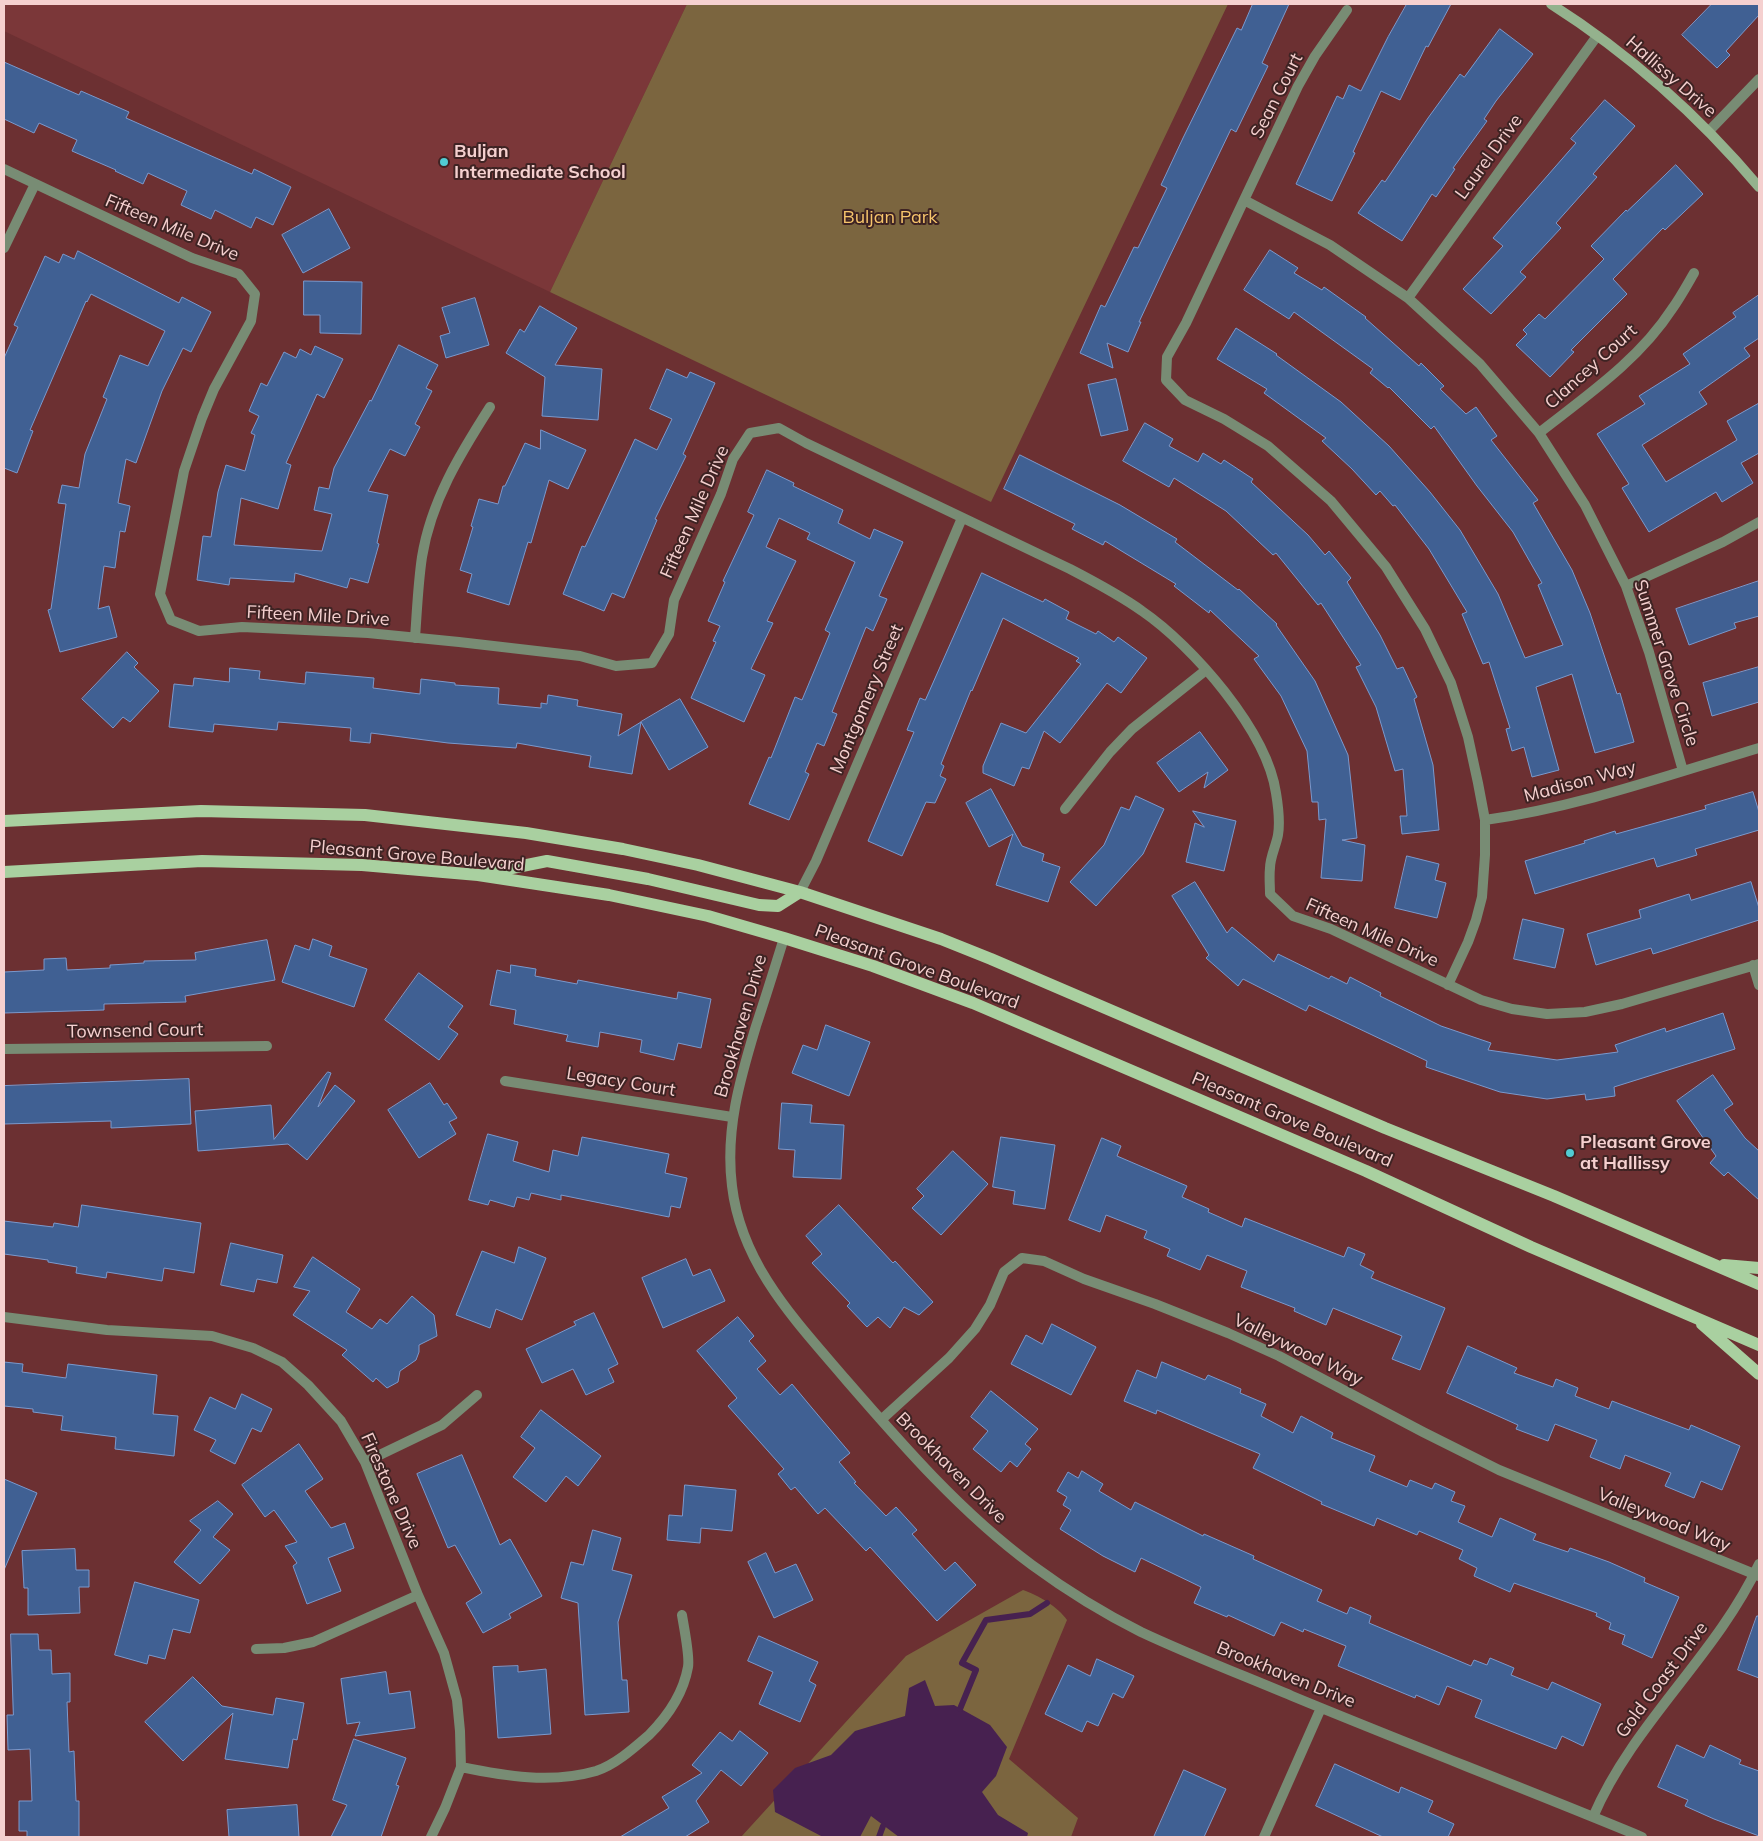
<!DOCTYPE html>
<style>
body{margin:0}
#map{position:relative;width:1763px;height:1841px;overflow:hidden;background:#6c3032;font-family:Mulish,sans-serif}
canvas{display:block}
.frame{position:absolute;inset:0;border:5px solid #f5d0cf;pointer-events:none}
</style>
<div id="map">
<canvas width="1763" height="1841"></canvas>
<div class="frame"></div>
</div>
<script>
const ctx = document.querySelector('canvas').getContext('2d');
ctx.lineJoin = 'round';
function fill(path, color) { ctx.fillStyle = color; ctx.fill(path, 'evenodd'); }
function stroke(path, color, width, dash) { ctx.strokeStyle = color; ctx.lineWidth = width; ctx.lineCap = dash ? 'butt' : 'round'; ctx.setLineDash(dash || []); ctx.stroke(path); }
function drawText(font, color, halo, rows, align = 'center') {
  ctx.font = font + ' Mulish,sans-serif'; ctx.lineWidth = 4; ctx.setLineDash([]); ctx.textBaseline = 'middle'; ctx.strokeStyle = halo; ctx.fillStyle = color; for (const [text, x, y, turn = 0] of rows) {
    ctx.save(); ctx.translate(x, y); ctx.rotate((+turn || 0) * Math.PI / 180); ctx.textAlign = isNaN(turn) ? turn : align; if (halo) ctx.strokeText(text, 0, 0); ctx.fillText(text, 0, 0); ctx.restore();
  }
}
fill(new Path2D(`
 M4,4H687L550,292L4,31Z`), '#7b3739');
fill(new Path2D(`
 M687,4H1228L991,502L550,292Z
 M1023,1590C1038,1595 1058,1607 1067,1620L1009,1759L1078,1818L1071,1837H741L906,1656Z`), '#7b653f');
fill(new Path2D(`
 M925,1680L935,1706L954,1705L990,1725L1007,1747L996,1776L982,1792L998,1815L1028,1833L1027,1837H899L871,1816L860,1837H823L775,1812L773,1790L795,1768L831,1755L855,1731L905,1716L909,1688Z`), '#472150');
stroke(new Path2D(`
 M960,1709L976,1670L962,1663L986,1620L1030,1614L1047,1603
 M879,1837L883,1826`), '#472150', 6);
const building = new Path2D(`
 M1253,4H1289L1262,63L1268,66L1236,132L1231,129L1167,262L1139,322H1141L1128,352L1107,343L1113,368L1080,353L1101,305L1105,307L1134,247L1138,248L1167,188L1161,185L1183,138L1237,28L1241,30Z
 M1407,4H1451L1428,47L1426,46L1400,100L1381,91L1353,152L1355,153L1332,201L1296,184L1337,96L1343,99L1349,85L1361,91L1388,37Z
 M1712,4H1759V15L1726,51L1730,55L1717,68L1682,35Z
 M1500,29L1533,54L1496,101L1484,119L1487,121L1453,168L1455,169L1436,197L1432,194L1402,241L1358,213L1382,180L1385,182L1428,118L1460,74L1464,77Z
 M4,62L79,95L81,91L129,112L126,118L252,174L254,169L291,187L273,225L256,217L251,228L215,210L211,219L181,205L187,191L148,173L143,184L115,171L116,170L72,151L77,140L39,123L34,133L4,119Z
 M1605,100L1635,126L1593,174L1597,177L1556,223L1561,228L1520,272L1526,277L1491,314L1463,289L1503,246L1493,238L1576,143L1571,139Z
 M1676,165L1703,194L1665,230L1663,228L1613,279L1627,294L1571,350L1574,352L1550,377L1516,345L1527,334L1523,330L1539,314L1545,319L1604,259L1591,246L1626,210L1627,211Z
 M329,209L350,248L303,273L282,235Z
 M1270,250L1298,268L1294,273L1322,290L1324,287L1366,317L1365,318L1419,366L1421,363L1444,386L1440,389L1466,414L1476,407L1497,436L1491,440L1538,500L1533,503L1572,570L1590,613L1617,694L1620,693L1634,742L1595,753L1572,674L1536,687L1559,770L1532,777L1524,747L1512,751L1506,729L1510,728L1489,662L1483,664L1462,614L1467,612L1429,549L1395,505L1393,506L1380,491L1376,495L1352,469L1322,441L1326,438L1264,393L1267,389L1217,359L1236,328L1277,354L1276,355L1341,402L1389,446L1430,492L1460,530L1498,594L1525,658L1563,645L1538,585L1542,583L1513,532L1477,486L1434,426L1431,429L1389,387L1388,388L1370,373L1373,369L1294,312L1289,319L1244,290Z
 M78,251L179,303L182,297L211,312L191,352L183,348L162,391L136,463L126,459L118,503L130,506L125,532L120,531L115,568L104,566L98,609L109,606L117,637L60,652L48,610L51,609L66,504L58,503L62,485L79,488L85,454L107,399L103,397L120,355L148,366L165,331L91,294L87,302L86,301L30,430L33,431L17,473L4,468V358L18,327L14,325L45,256L59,263L63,254L74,259Z
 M304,281L362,282L361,334L320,333V315H304Z
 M1759,295V338L1744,348L1750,356L1699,392L1707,404L1642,445L1666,482L1737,440L1727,421L1759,403V453L1741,463L1753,483L1722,502L1716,492L1649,532L1622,488L1629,484L1597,434L1645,404L1639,396L1690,364L1683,354L1736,317L1733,313Z
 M475,298L489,345L446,358L440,336L450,333L442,308Z
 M540,306L577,328L555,365L602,369L598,420L542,416L545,377L506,353L520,329L524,332Z
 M399,345L438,365L426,388L432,391L415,424L420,427L405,456L390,449L368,491L388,495L377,543L379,544L368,583L350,578L347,588L295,573L294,582L230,578L229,585L197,580L203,536L211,537L218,492L226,465L245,471L255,435L251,433L259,416L249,411L261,383L267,386L284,352L296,358L300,349L311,355L315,346L343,359L324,398L317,394L286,463L291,465L278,509L241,498L234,545L322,551L332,514L314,510L319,487L329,489L334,468L370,400L371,401Z
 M667,369L687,378L690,372L715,383L683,454L686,456L655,519L657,520L624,598L612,593L604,611L563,594L582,546L585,547L635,439L657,450L672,419L650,409Z
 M1116,379L1128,430L1101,436L1088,385Z
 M1145,423L1173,439L1169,446L1198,462L1203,453L1221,464L1224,460L1253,479L1251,482L1308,535L1325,555L1329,551L1351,578L1347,582L1380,635L1397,669L1403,667L1417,697L1414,699L1433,765L1439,830L1402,834L1400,816H1407L1403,769L1395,771L1376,707L1356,667L1361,665L1321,603L1318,605L1276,553L1273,555L1226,511L1174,478L1169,487L1123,461Z
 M541,430L586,450L568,489L549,480L531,543L528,542L509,605L467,592L472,574L460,570L473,527L471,526L479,499L498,504L503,486H505L525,443L540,449Z
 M1020,455L1120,505L1177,539L1175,542L1238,590L1239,589L1277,624L1276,625L1315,681L1348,755L1357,838L1342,840L1365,845L1362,881L1321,878L1326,819L1319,820L1318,802H1312L1307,751L1281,696L1254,659L1259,656L1210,610L1209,613L1174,586L1176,584L1105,541L1103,545L1072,529L1075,524L1004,489Z
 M767,470L794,483L793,486L843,510L838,523L870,539L874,529L903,542L879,596L887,599L873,631L866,627L832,712L837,714L824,746L817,743L805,772L809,774L789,820L749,804L769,757L771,758L795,697L802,700L830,633L825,630L855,562L807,539L810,533L779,518L766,547L796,561L767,621L773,623L751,669L765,675L744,722L691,698L716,642L713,641L720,626L708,621L725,582L723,581L754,515L748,512Z
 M982,573L1043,602L1045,599L1069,612L1066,619L1096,634L1098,631L1114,642L1118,637L1147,658L1121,693L1107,683L1060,743L1044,731L1029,769L1022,767L1014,786L983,773V766L1001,723L1026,733L1081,664L1076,661L1079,658L1003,618L972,691L971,690L941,764L944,766L940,776L946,779L935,803L926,802L902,856L868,841L914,732L907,730L920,698L925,700Z
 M1759,581V616L1734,623L1736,628L1689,645L1676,609Z
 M127,652L138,663L134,667L159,691L130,722L123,717L113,728L82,699Z
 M1759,667V702L1712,716L1703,683Z
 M230,668L260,671L259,679L305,684L306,672L374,678L373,688L420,694L421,679L455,683V685L499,688L498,704L541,708V703L547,704L548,695L578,700L577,706L622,714L618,736L641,722L632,774L589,767L591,756L517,743L516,748L448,743L371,733L370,743L350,741L351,728L278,722L277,730L214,724L213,732L169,727L174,684L193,686L194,678L229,682Z
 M680,699L708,747L669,770L641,722Z
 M1200,732L1228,770L1204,788L1208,772L1179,792L1157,763Z
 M991,789L1022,846L1044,854L1042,861L1060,867L1048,902L996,885L1013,834L989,847L966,803Z
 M1753,792L1759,812V830L1695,849L1697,855L1657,867L1654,858L1535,894L1525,861L1585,843L1584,841L1615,831L1616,834L1706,809L1705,806Z
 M1136,796L1164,809L1143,854L1096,906L1070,882L1104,845L1121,807L1129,810Z
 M1193,811L1236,821L1224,871L1186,862L1195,823L1204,827Z
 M1407,856L1439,864L1435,880L1446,883L1437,918L1395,908Z
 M1195,882L1227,933L1232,927L1274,962L1278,954L1329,979L1331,976L1347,984L1350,977L1381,993L1380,996L1441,1026L1491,1043L1488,1050L1557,1060L1618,1052L1615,1045L1665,1028L1666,1032L1723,1013L1735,1049L1614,1087L1615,1096L1586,1100L1585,1094L1547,1099L1500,1092L1426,1067L1427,1061L1309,1005L1306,1011L1243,979L1238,986L1206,958L1209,955L1172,896Z
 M1751,882L1759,908V920L1653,954L1651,948L1596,965L1587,934L1641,918L1639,910L1689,894L1691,900Z
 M1523,919L1564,929L1555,968L1514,959Z
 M313,939L332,946L329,956L367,969L354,1007L282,982L295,945L309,950Z
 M267,940L275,980L185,996L186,1002L104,1004V1010L4,1013V972L44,970V959L66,958L67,970L110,968V965L144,963V961L196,960L195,953Z
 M511,965L536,969L535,976L577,984L578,980L677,999L678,992L711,999L701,1048L678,1043L674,1060L640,1052L642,1040L600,1032L598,1047L566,1041L568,1035L514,1024L516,1010L490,1005L497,970L510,973Z
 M419,973L463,1006L448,1027L458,1034L439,1060L385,1020Z
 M826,1025L870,1042L849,1096L792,1073L803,1045L817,1050Z
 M328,1072L331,1073L318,1107L335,1085L355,1101L307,1160L288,1144L198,1151L195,1111L271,1105L274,1139Z
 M1713,1075L1733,1104L1724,1110L1745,1138L1759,1151V1200L1728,1172L1724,1176L1710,1163L1716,1156L1677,1101Z
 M189,1079L191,1124L111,1128V1121L4,1124V1086Z
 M430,1083L444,1105L447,1103L457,1118L449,1122L456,1134L419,1158L388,1110Z
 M782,1103L812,1105L810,1123L844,1125L841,1179L793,1177L795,1150L779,1149Z
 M488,1134L518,1142L513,1161L549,1172L553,1150L578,1156L582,1137L669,1154L665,1173L687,1178L680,1208L671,1206L669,1217L561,1195V1200L531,1193L529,1200L517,1197L514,1207L490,1200L488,1205L469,1200Z
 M1001,1137L1055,1145L1045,1209L1013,1204L1015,1191L993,1187Z
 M1102,1138L1121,1146L1117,1156L1187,1186L1182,1197L1209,1209L1208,1212L1242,1227L1245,1218L1344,1257L1348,1247L1365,1254L1360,1265L1374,1272L1371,1278L1445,1308L1420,1370L1392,1359L1402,1336L1333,1308L1326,1325L1294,1311L1295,1308L1241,1287L1247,1271L1207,1255L1200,1270L1167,1256L1170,1249L1144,1238L1147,1231L1106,1215L1100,1232L1069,1220Z
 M953,1151L988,1184L941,1235L912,1208L924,1196L917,1189Z
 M82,1205L201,1223L194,1273L164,1268L162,1281L107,1272L106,1278L76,1273L77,1267L48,1262V1260L4,1254V1221L53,1227L54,1223L78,1227Z
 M839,1205L893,1263L895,1261L933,1302L919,1315L904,1307L890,1328L878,1317L867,1327L847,1306L850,1303L812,1263L822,1254L806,1236Z
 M231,1243L283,1255L277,1283L257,1279L254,1292L221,1285Z
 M519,1247L546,1258L522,1320L496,1309L490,1328L456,1315L482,1251L514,1263Z
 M313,1257L360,1289L346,1312L372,1329L380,1319L387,1324L412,1296L434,1315L437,1336L419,1345V1352L416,1360L400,1371L398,1382L387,1388L376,1378L373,1382L342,1355L347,1350L293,1315L310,1291L294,1287Z
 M686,1259L693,1276L710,1269L725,1301L663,1328L642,1278Z
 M594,1313L618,1364L608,1369L614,1382L586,1395L573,1369L542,1383L526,1349L576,1325L574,1322Z
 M738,1317L754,1336L749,1341L766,1361L757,1369L780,1395L792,1384L812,1408L850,1453L839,1462L856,1482L854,1483L886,1516L896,1507L917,1530L912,1534L945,1571L955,1562L976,1585L937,1621L870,1547L866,1551L825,1508L818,1514L795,1487L791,1490L778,1474L784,1469L728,1406L737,1398L697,1351Z
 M1052,1324L1096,1347L1071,1395L1011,1364L1026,1335L1042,1344Z
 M1468,1346L1517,1368L1514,1373L1553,1387L1556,1379L1578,1388L1575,1396L1609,1409L1612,1401L1689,1430L1691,1425L1740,1446L1722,1490L1701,1481L1694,1498L1665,1486L1671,1473L1625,1455L1620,1469L1590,1457L1597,1440L1555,1424L1548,1441L1516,1429L1518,1425L1447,1393Z
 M4,1362L23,1364L22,1372L66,1378L68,1364L157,1375L153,1414L178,1416L174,1456L115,1449L116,1437L61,1430L63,1416L33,1412V1409L4,1406Z
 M1162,1362L1205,1380L1208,1375L1241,1389L1240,1393L1266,1404L1261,1416L1293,1433L1301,1416L1333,1433L1331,1438L1375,1456L1369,1471L1407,1487L1410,1480L1432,1489L1435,1483L1455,1492L1451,1501L1465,1506L1458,1522L1492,1537L1500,1518L1536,1534L1533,1540L1568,1552L1570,1548L1609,1562L1645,1578L1644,1582L1679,1597L1652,1658L1622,1644L1625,1635L1609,1629L1611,1623L1596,1616L1597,1613L1514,1583L1510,1592L1474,1576L1477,1568L1459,1559L1463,1550L1419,1531L1417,1535L1377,1518L1374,1526L1321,1504L1322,1502L1253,1468L1260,1454L1157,1410L1156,1414L1124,1401L1137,1370L1156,1378Z
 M991,1391L1038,1429L1025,1444L1031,1449L1017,1467L1010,1461L1001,1472L973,1449L988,1431L971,1417Z
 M242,1394L272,1409L261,1432L252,1428L235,1464L210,1451L216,1440L194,1430L210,1397L235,1409Z
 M541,1410L601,1456L578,1486L566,1476L546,1502L513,1477L535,1448L521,1437Z
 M299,1444L323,1479L305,1491L331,1528L345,1523L354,1548L328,1558L341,1591L307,1604L293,1566L297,1563L285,1546L297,1542L274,1510L265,1517L242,1485Z
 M462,1455L500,1545L510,1539L542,1596L509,1614L511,1618L483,1633L466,1603L482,1593L455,1545L448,1548L417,1474Z
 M1082,1471L1103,1484L1099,1491L1131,1510L1135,1502L1203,1536L1204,1534L1254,1556L1253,1559L1322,1590L1317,1601L1347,1614L1350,1607L1371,1616L1369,1623L1471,1666L1474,1660L1487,1665L1490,1658L1514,1668L1511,1675L1548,1690L1552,1682L1601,1704L1583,1746L1562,1736L1556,1749L1475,1717L1482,1700L1447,1686L1439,1705L1416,1695L1415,1698L1338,1666L1346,1646L1304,1629L1303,1632L1281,1622L1274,1636L1228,1615L1227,1617L1194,1603L1201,1587L1141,1558L1135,1572L1103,1556L1060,1529L1071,1510L1063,1505L1067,1497L1057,1491L1068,1472L1078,1478Z
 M4,1479L37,1493L4,1570Z
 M685,1485L736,1490L732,1531L701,1528L700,1543L667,1540L669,1515L682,1516Z
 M218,1501L233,1514L213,1537L230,1550L200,1584L174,1562L201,1530L190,1521Z
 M593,1530L621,1538L612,1570L632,1575L618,1622L622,1680H627L629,1712L585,1715L578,1603L561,1598L571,1562L583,1565Z
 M75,1549L76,1570H89V1587H79L80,1613L28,1615V1588H24L22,1551Z
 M766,1553L775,1573L796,1564L813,1600L774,1618L748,1562Z
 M135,1582L199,1600L190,1633L173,1629L165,1659L149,1655L147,1664L115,1655Z
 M1757,1616H1759V1678L1738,1670Z
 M11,1634H38L39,1650H51L52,1674L70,1673V1702H67L69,1752L74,1751L76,1801H79V1837H27V1831H19V1801H32L30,1749L8,1750L7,1715H13Z
 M759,1636L818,1662L809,1681L816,1685L800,1722L759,1704L773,1672L748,1661Z
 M1097,1659L1134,1676L1123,1698L1113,1693L1098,1726L1087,1721L1082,1732L1045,1714L1068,1665L1090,1676Z
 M518,1666V1672L546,1669L551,1734L498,1738L493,1667Z
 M386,1672L389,1694L410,1691L415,1728L355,1736L360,1722L347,1724L341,1679Z
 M193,1677L222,1706L273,1715L276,1698L304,1703L297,1740L293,1739L288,1768L225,1759L233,1713L183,1761L145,1722Z
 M740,1731L768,1753L741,1786L721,1770L696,1801L709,1822L685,1837H620L669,1808L662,1797L702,1773L692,1765L720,1732L732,1741Z
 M354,1739L406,1758L396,1785L399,1786L381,1837H331L347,1805L333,1800Z
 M1677,1745L1704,1758L1710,1745L1741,1760L1739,1764L1759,1771V1836L1714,1819L1685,1806L1688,1800L1658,1787Z
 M1335,1764L1399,1793L1401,1787L1433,1801L1428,1812L1454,1824L1448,1837H1383L1316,1806Z
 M1184,1770L1226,1789L1204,1837H1154Z
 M297,1805L299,1837H229L227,1810Z`);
fill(building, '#406093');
stroke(building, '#7a99cd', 1);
stroke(new Path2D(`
 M1709,131L1759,79
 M4,169L192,258L239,274L255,294L251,321L214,389L202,418L184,471L160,594L171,620L199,631L242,627L368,633L459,642L580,656L616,666L652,663L669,634L674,600L721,494L733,459L750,433L779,428L806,443L1070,569C1095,582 1120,595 1142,611C1193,646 1267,731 1276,793C1278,805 1280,823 1278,835C1276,846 1270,857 1270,868C1269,876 1270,885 1270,894L1293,916L1331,929L1481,1000L1512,1009L1547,1014L1585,1012L1622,1004L1759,964
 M1244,200L1298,86L1315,56L1347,10
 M4,248L35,184
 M1408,298L1597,36
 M1539,433C1586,396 1639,360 1672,309C1680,298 1687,285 1694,273
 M1626,586L1723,542L1759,522
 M415,638C417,611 418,584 422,557C431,501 460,454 490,407
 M1065,809L1110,752L1132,729L1206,670
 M1485,820C1579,807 1668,775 1759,748
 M800,892L816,861L962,518
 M784,938C775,967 766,996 756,1026C740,1079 725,1130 732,1186C741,1263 793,1318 841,1374C900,1442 959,1511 1032,1565C1066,1590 1103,1613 1141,1632C1190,1655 1242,1675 1292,1696C1408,1744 1526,1789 1642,1837
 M1753,965L1759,985
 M1448,985L1468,942L1476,920L1482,897L1485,855V820L1478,783L1468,737L1451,683L1425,629L1386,567L1331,501L1268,446L1224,419L1185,400L1166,380L1167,357L1186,323L1244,200L1330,245L1408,298L1480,364L1539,433L1585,505L1626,586L1649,652L1683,771
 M4,1049L267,1046
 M505,1081L732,1117
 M4,1317L107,1330L212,1336L253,1348L282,1362L308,1385L341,1421L365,1462L418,1595L444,1653L457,1700L460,1731L461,1767L445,1808L431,1837
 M881,1420L949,1358L975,1329L990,1305L1004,1272L1022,1258L1044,1261L1084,1279L1155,1304L1228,1333L1279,1356L1423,1432L1499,1470L1759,1576
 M365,1462L442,1425L477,1395
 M256,1649L284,1648L313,1642L418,1595
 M461,1767C505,1776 551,1784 596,1771C615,1765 634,1748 649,1735C668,1716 683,1695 688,1667C690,1656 684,1628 682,1615
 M1593,1817C1633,1723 1716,1656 1759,1564
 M1264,1837L1321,1708`), '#788c74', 10);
stroke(new Path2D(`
 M1551,4C1628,53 1700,117 1759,187`), '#94b28d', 10);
stroke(new Path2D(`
 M4,821L201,811L365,815L526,833L623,849L698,865L800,892L941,939L991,959L1385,1128L1554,1196L1759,1284
 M4,872L202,861L362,865L478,875L609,895L708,916L784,938L873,966L973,1003L1366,1171L1531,1247L1759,1345
 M487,873L547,861L648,879L759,905L778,906L800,892
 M1724,1265L1759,1268
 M1702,1324L1759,1374`), '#a9d0a0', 12);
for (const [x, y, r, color] of [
 [444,162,5,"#51ccd3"],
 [1570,1153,5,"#51ccd3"]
]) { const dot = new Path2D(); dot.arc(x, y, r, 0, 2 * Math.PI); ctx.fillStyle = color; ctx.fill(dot); stroke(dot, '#3e2323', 2); }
drawText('18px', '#f5d0cf', '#3e2323', [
 ["Hallissy Drive",1671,77,41],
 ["Sean Court",1277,96,-63],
 ["Laurel Drive",1489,157,-54],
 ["Fifteen Mile Drive",172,228,23],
 ["Clancey Court",1591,367,-42],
 ["Fifteen Mile Drive",695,512,-66],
 ["Fifteen Mile Drive",318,616,3],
 ["Summer Grove Circle",1666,663,72],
 ["Montgomery Street",867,699,-67],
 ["Madison Way",1580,782,-15],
 ["Pleasant Grove Boulevard",417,856,5],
 ["Fifteen Mile Drive",1372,933,24],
 ["Pleasant Grove Boulevard",917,967,20],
 ["Brookhaven Drive",741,1026,-74],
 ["Townsend Court",135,1031,-1],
 ["Legacy Court",621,1082,9],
 ["Pleasant Grove Boulevard",1292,1120,23],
 ["Valleywood Way",1298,1350,26],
 ["Brookhaven Drive",951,1468,45],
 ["Firestone Drive",391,1491,66],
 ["Valleywood Way",1664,1520,22],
 ["Brookhaven Drive",1286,1675,22],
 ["Gold Coast Drive",1662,1680,-53]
]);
drawText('bold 18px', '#f5d0cf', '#3e2323', [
 ["Buljan",454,152],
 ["Intermediate School",454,173],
 ["Pleasant Grove",1580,1143],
 ["at Hallissy",1580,1164]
], 'left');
drawText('18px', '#f7c56c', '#3e2323', [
 ["Buljan Park",890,218]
]);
</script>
